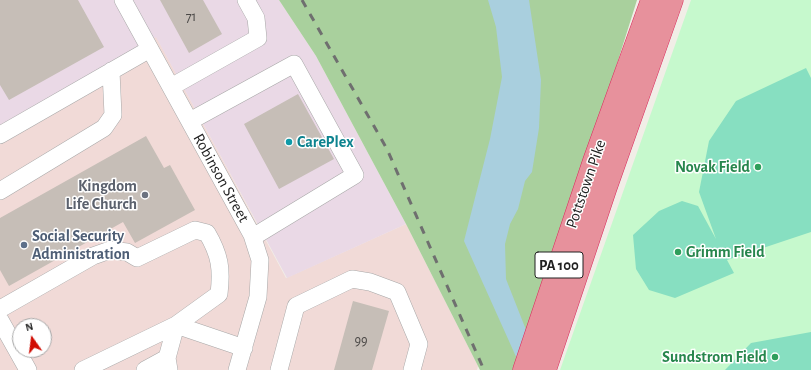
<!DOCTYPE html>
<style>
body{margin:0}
#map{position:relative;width:811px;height:370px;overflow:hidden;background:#f1eee7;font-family:"Alegreya Sans",sans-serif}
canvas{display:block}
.north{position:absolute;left:12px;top:318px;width:40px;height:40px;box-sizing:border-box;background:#fff;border:1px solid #a6a6a6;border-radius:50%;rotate:346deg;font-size:11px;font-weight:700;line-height:16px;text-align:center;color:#212121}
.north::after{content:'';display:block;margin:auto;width:14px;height:18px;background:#d00c02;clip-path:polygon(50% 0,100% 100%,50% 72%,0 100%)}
</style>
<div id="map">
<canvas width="811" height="370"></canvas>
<div class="north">N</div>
</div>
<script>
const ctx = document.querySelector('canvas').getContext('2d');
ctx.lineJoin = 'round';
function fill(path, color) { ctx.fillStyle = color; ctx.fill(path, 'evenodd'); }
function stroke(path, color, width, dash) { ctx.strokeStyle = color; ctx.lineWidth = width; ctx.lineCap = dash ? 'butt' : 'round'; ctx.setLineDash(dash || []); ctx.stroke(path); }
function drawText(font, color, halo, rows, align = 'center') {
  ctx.font = font + ' "Alegreya Sans",sans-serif'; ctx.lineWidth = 3; ctx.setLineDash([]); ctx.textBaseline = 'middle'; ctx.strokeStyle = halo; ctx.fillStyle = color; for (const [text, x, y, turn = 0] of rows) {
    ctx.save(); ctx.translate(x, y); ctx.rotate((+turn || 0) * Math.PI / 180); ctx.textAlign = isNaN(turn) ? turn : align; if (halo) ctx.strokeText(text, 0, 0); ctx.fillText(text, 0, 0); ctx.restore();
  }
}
fill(new Path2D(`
 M156,36L286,278L406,224L478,366L477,370H0V125ZM20,326H44V350H20Z`), '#f1dad7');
fill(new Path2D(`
 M0,0H279L316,56L406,224L287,278L156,37L0,125Z`), '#ead9e6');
fill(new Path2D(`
 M279,0H637L521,370H480L406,224L316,56Z`), '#a9d09d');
fill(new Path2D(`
 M691,0H811V370H560Z`), '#c6f9cd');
fill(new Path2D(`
 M806,68L811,78V232L727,260L734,273L675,298L649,290L636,269L633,235L659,211L682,201L698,206L716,239L699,192L709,141L736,101Z
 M811,332V370H725L751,343Z`), '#87dfc1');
fill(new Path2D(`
 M488,0H529L541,80L539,128L532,172L525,181L518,209L510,224L505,244L506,279L530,340L522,370L464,241L490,139L502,77L496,27Z`), '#a9cfde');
fill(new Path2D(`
 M0,0H78L104,47L9,100L0,85Z
 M160,0H203L222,34L189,53Z
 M298,94L334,159L279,189L244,124Z
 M146,136L164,168L170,165L195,210L135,243L123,222L9,286L0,270V218Z
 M353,301L389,311L372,370H334Z`), '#c6beb7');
const minor = new Path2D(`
 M123,0L252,235L260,260L258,297L237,370
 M171,87L258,38L256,18L246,0
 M190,121L294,64L355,175L253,237
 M0,135L150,49
 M0,191L104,128L113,115L111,71
 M0,309L93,256L110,250L127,252L137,258L195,230L207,233C220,255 222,269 219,294L176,325L167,358L169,370
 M0,320L28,370
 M83,370L176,325L244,348
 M145,370L167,358
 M279,370L296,306L352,279L370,282L397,292L419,344L412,370`);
const highway = new Path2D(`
 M524,370L594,161L652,0
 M545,370L606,187L672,0`);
stroke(minor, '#a8a8a8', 18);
stroke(highway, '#da295d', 23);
stroke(minor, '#fff', 17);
stroke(highway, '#e7919c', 22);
stroke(new Path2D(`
 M302,0L387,149L484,370`), '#6f6f6f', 3, [8, 8]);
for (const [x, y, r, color] of [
 [289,142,4,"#0f9aa8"],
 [758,167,4,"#2e9e5b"],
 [145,195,4,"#6b7280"],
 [24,245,4,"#5c6f8a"],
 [678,252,4,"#2e9e5b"],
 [775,357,4,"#2e9e5b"]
]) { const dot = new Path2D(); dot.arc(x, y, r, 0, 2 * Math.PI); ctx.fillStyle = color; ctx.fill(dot); stroke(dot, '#fff', 1.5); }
drawText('14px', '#4a4846', null, [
 ["71",191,17],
 ["99",361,341]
]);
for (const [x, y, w] of [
 [559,265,48]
]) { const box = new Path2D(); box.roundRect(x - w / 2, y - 13, w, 26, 3); ctx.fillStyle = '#fff'; ctx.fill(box); stroke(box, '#212121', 1); }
drawText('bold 15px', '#212121', null, [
 ["PA 100",559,265]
]);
drawText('bold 16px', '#0d838f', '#fff', [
 ["CarePlex",297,142]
], 'left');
drawText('bold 16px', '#27864d', '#fff', [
 ["Novak Field",750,167],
 ["Grimm Field",686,252,"left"],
 ["Sundstrom Field",767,357]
], 'right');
drawText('16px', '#212121', '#fff', [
 ["Robinson Street",221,178,61],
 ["Pottstown Pike",586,184,-71]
]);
drawText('bold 16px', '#5b616d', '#fff', [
 ["Kingdom",137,186],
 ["Life Church",137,204]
], 'right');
drawText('bold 16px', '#4e5e75', '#fff', [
 ["Social Security",32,236],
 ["Administration",32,254]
], 'left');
</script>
